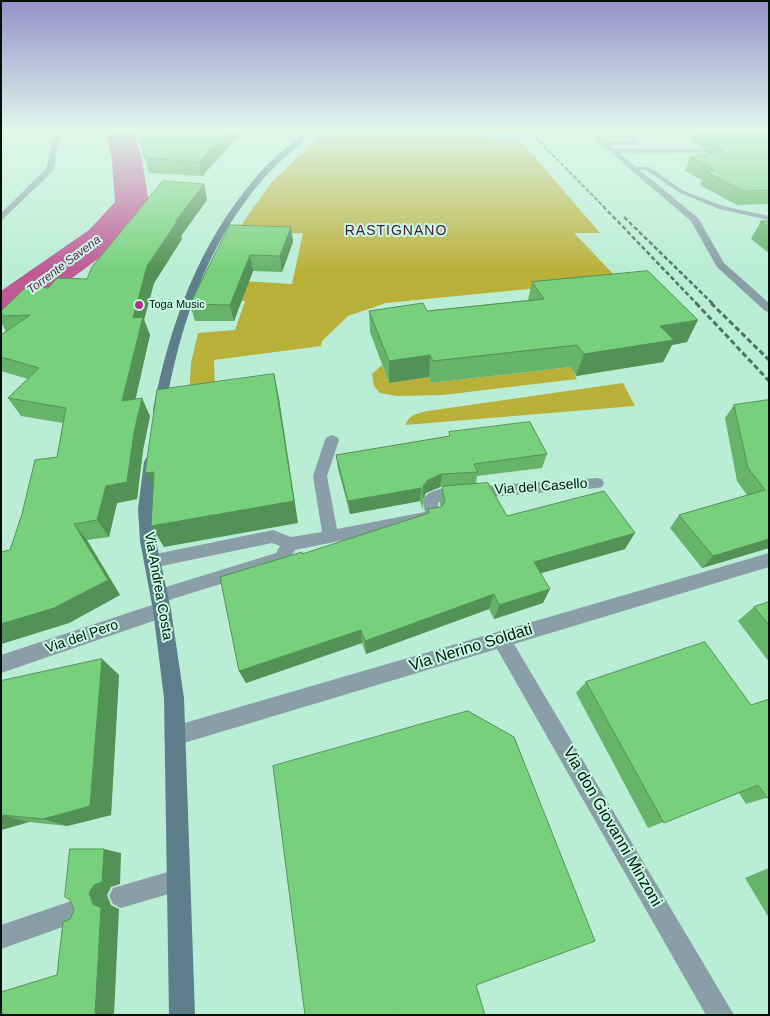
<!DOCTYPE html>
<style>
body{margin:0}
#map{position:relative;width:770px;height:1016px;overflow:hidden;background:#baedd5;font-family:Arial,sans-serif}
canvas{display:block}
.frame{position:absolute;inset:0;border:2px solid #01110a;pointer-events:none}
</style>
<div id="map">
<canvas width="770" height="1016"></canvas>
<div class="frame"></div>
</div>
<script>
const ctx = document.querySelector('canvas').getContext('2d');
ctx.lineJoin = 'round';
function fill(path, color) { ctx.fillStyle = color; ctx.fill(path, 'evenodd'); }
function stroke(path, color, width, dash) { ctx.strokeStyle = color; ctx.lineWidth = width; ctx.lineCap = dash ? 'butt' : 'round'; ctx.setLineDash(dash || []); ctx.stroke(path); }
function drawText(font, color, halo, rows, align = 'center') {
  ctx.font = font + ' Arial,sans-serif'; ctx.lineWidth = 4; ctx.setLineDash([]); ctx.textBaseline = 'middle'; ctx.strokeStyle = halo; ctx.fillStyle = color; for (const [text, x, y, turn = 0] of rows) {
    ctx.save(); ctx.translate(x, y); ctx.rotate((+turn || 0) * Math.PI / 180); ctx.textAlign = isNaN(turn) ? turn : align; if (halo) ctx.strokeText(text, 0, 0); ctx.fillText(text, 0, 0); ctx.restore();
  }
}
fill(new Path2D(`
 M327,129L382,131L483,129L491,141L520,140L600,233H574L619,280L386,303L348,316L322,341L321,346L214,360L215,393L189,397L191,363L198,333L235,330L245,301L213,300L225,280L292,284L303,233L235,234L271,183Z
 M382,365L389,383L429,377L431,383L570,367L577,379L443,395L397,396L380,393L374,386L372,374Z
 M623,383L635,406L405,425C410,414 418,413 428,411Z`), '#b9b03a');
fill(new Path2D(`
 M105,129H133L142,160L149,204L115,246L16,320L1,324V291L89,230L115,202L112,160Z`), '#bf5a97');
fill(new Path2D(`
 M616,129H623L641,143L638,145H602L604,142L632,141Z
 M630,167H649L684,191L723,206L769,216V220L719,209L680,193L646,170H632L629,168Z`), '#899ea7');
fill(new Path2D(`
 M55,129H61L54,170L1,221V213L46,169Z
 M583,129H590L614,149L769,148V152L619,153L698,218L724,263L769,303V312L765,311L717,267L691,221Z
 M332,435L337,437L339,440L327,476L337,529L425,512C422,496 424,494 440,489L597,478L602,479L604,483L602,487L597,488L442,501L438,503L441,517L438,521L295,550L287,563L163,602L168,604L171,610L168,616L1,673V655L158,603L153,601L151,596L153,591L276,553L280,546L272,543L152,568L146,566L144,561L146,556L273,530L291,537L322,532L313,476L325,440L327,437Z
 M769,553V567L514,644L734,1015H706L497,649L174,746L167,743L164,736L167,729L174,726Z
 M178,869L186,873L190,881L186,889L121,908L113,904L109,896L113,888Z
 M80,898L88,902L92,910L88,918L1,949V925Z`), '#899ea7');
fill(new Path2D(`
 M308,129H315C299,147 279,160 263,179C206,245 180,325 165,410L164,413H154L153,410C170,323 199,243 257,176C272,158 291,144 308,129Z
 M151,457L156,458L158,462L154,509L156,541L171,610L184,698L195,1015H169L164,698L153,610L140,541L138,509L144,462L146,458Z`), '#5f7e8b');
stroke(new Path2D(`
 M527,129L604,207`), '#527263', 2, [4, 2]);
stroke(new Path2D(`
 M603,206L697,304
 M624,217L713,304`), '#527263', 2.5, [4.5, 2.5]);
stroke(new Path2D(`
 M696,303L769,381
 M711,303L769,360`), '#527263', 3, [5.5, 3]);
fill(new Path2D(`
 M245,129L202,176L149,173L145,158Z
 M270,129H286L279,134Z
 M684,129H769V204L737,205L700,185L702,180L685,171L690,157L708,154L711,147H700Z
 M204,184L207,200L181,236L182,239L154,283L144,320L150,335L135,399L150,416L143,450L137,499L117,503L109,537L87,540L120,595L69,623L1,644V552L10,550L57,457L63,423L21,416L8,398L28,379L1,371V335L6,331L1,323V311L48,288L87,279Z
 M761,221H769V253L751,239Z
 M291,227L293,242L282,272L253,271L234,321H195L190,304L214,256Z
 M532,282L687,342L672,345L663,362L576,376L570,367L431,383L429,377L389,383L370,332L369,311H427L528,300Z
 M769,400V548L702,568L670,528L679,515L747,495L737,481L725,418L734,405Z
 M449,432L547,454L542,468L477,476L476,484L507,516L625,549L541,573L543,603L494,619L489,609L366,654L362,643L246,683L239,671L302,554L427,514L428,509L441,507L440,504L442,488L444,487H440L426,493L424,496L423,510L420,501L350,514L338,469L336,455L449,436Z
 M769,602V662L738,621L754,607Z
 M705,642L769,797L746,804L739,793L648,828L576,693L586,682Z
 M102,659L119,675L111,815L67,826L29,822L1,830V681Z
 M769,868V918L745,878Z`), '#66b36a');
fill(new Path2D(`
 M230,129H245L202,176L199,162Z
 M278,129H286L279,134Z
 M204,184L207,200L181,236L182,239L154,283L144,320L150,335L131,419L122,401L133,318L147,266L175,222Z
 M291,227L293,242L282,272L280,256Z
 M250,255L253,271L234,321L230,305Z
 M698,320L687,342L672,345L663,362L576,376L584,354L660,326Z
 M430,355L429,377L389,383V361Z
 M274,374L279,398L298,523L164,547L151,526Z
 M142,398L150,416L143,450L137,499L117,503L109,537L97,520L106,486L134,432Z
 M154,472L157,496L145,473Z
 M442,474L440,487L426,493L424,497L423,486L428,480Z
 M421,488L420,501L350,514L348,501Z
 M74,524L87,540L120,595L69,623L1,644V624Z
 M635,533L625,549L528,577L534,562Z
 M769,539V548L702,568L713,556Z
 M550,589L543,603L494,619L499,605Z
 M494,594L489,609L366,654L365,641Z
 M361,630L362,643L246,683L239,671Z
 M102,659L119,675L111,815L67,826L43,819Z
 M1,815H2L29,822L1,830Z
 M104,849L121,853L120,884L111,887L107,895L111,905L119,909L114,1015H95L93,904L89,893Z`), '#539256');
const building = new Path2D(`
 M139,129H230L199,162L145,158Z
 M701,129H769V134H705Z
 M713,141H769V190L744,191L706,172L715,170L690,157L723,151Z
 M163,181L204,184L175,222H177L147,266L133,318L143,317L122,401L142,398L134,432L127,482L106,486L97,520L74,524L108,580L54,608L1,624V552L10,550L22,514L35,460L57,457L66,408L8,398L39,368L1,357V335L30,315L1,316V311L27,286L48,288L57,278L87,279L92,267Z
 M761,221H769V227Z
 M230,225L291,227L280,256L250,255L230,305L190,304L214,256Z
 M648,271L698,320L660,326L674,340L584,354L577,345L433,361L430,355L389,361L369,311L423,303L427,311L544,299L532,282Z
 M274,374L294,501L151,526L154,472L145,473L157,390Z
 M769,400V539L713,556L679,515L765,490L748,468L734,405Z
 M530,422L547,454L474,464L478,472L442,474L428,480L423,486L424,498L421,488L348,501L336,455L450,436L449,432Z
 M488,483L507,516L604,491L635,533L534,562L550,589L499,605L494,594L365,641L361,630L239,671L220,577L302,552V554L429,513L428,509L441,507L445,502L442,488L445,486Z
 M769,602V625L754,607Z
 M705,642L751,705L769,699V797L767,798L758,785L664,823L586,682Z
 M102,659L90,806L43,819L1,815V681Z
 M468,711L514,737L595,941L476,985L485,1015H400V1014L398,1015H305L273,766Z
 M70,849H104L102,882L94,885L89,893L93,904L101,908L95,1015H1V992L57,975L63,922L70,919L74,910L70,900L65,897Z`);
fill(building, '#77d07b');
stroke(building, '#539256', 1);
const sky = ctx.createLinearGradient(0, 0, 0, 271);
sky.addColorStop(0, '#9790c8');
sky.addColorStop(0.48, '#e0f7ec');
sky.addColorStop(1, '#e0f7ec00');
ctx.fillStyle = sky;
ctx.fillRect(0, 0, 770, 271);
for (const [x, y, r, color] of [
 [139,305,5,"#b13485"]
]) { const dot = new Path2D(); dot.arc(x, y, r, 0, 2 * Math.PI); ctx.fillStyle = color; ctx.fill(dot); stroke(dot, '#c7fae2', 2); }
drawText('11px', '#01110a', '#c7fae2', [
 ["Toga Music",149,305]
], 'left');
drawText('italic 12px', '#701251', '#c7fae2', [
 ["Torrente Savena",64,265,-37]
]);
ctx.letterSpacing = '1px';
drawText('14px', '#4f143a', '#c7fae2', [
 ["RASTIGNANO",396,231]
]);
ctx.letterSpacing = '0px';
drawText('14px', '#01110a', '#c7fae2', [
 ["Via del Casello",541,487,-4],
 ["Via Andrea Costa",158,586,80],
 ["Via del Pero",82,637,-19]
]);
drawText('16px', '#01110a', '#c7fae2', [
 ["Via Nerino Soldati",471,648,-17],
 ["Via don Giovanni Minzoni",612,827,60]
]);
</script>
